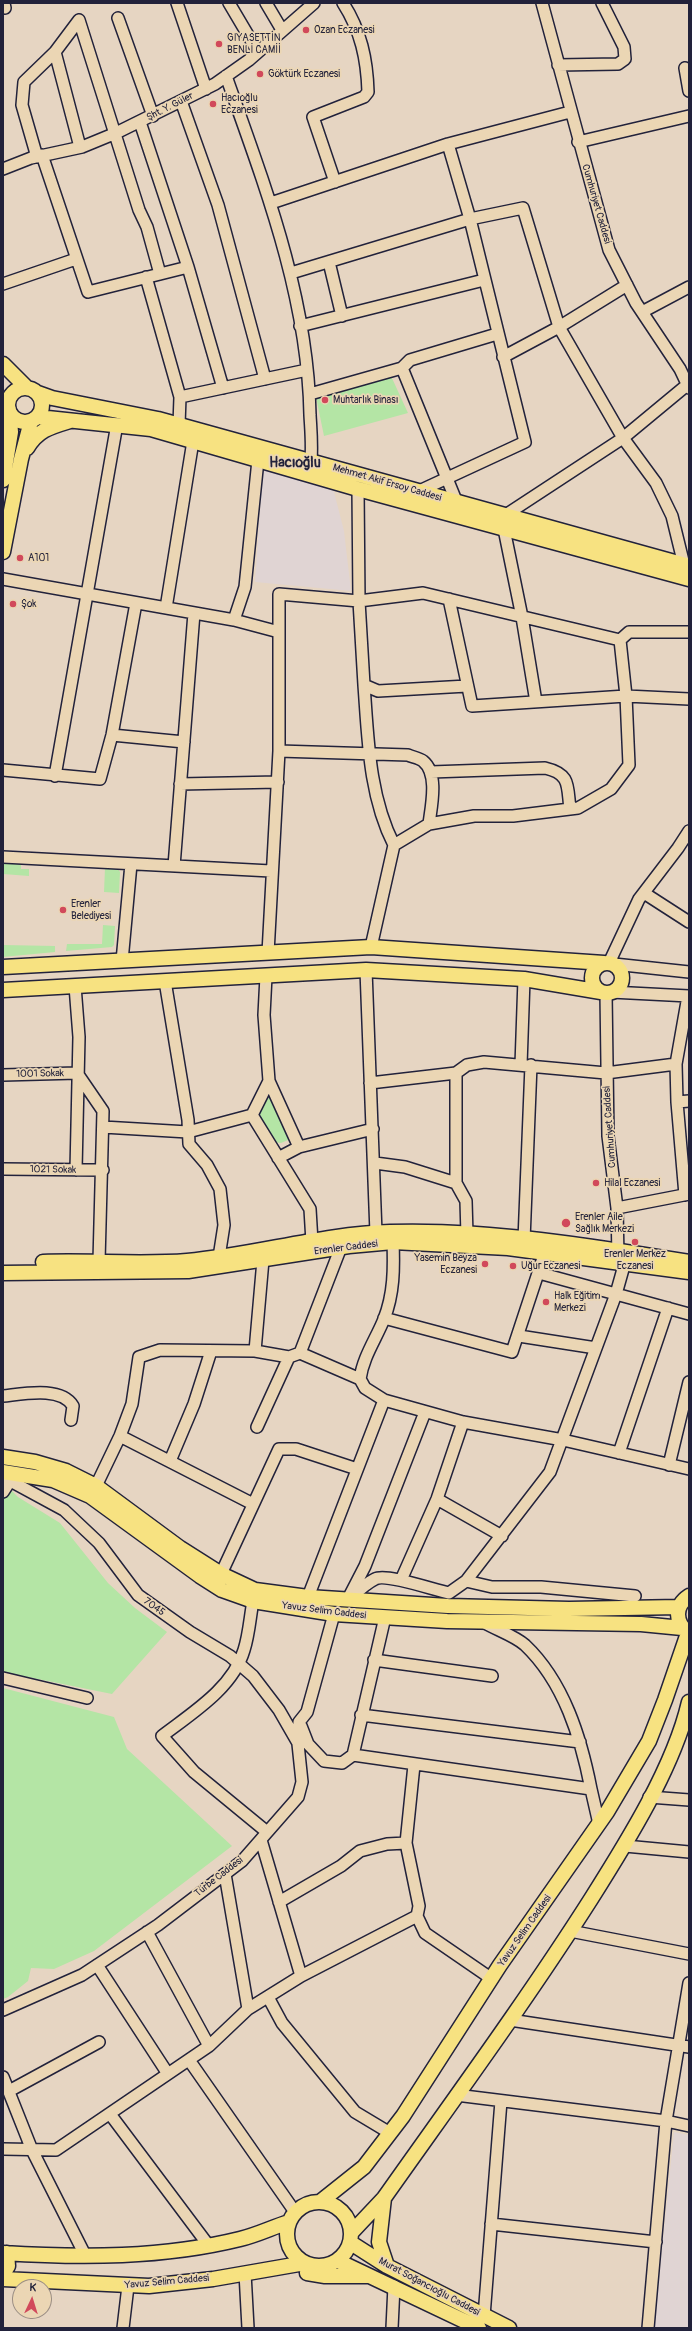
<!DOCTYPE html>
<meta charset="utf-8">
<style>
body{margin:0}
#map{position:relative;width:692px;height:2331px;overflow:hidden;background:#e6d5c2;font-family:Pangolin,sans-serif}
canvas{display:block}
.frame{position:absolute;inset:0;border:4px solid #22223b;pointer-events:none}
.north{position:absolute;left:12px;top:2279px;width:40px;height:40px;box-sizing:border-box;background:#ebd6b4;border:1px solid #9b8e84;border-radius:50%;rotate:4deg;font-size:11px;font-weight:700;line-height:16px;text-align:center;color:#22223b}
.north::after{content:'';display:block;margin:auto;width:14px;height:18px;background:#d1495b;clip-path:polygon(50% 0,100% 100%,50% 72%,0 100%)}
</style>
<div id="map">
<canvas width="692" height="2331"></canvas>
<div class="frame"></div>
<div class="north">K</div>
</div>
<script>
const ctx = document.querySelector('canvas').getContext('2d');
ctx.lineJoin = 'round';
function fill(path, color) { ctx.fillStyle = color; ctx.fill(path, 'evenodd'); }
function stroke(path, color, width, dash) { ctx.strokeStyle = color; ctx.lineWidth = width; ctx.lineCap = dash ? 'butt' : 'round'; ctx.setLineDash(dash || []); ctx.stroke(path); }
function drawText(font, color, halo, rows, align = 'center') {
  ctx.font = font + ' Pangolin,sans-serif'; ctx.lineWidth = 3.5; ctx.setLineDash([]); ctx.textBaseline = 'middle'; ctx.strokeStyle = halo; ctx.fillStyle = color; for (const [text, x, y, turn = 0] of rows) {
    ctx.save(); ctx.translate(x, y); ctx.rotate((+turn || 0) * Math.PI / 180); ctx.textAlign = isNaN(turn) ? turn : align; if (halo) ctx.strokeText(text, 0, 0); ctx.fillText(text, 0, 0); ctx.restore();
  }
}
fill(new Path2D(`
 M263,467L327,486L334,492L344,531L351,591L255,582Z
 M674,2132L689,2135V2328H654Z`), '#e0d4d3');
fill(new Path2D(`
 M391,376L408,413L324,436L316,397Z
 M3,862L21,863V869H29V876L3,874Z
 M105,868H117L120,872L119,893L104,892Z
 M103,925L115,926L114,945L112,947L66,951L67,944H102Z
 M3,945L55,946V952L3,957Z
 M268,1091L289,1137L288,1140L281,1143L272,1142L257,1117Z
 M6,1485L18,1497L60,1523L108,1583L135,1608L167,1632L112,1694L3,1672V1495Z
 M3,1688L114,1717L127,1749L232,1846L94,1951L54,1969L31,1968L28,1981L8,1997L3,1999Z`), '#b4e5a5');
const minor = new Path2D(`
 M4,3L5,8
 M177,3L206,89
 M229,3L258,52
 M266,3L282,30
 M542,3L609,250L636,303L680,369L689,388
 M118,18L153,116
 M55,52L80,147
 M558,65L618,64L625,59L624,47L602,3
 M685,68L689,91
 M226,76C265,186 308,297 310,415C311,433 313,452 310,469
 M181,101L218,205L265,379
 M140,122L188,267L223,388
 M578,142L689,116
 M42,155L88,292L188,267
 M37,157L22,105L24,82L55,52L79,20L139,210L147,227L160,274
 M3,169L31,158L82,147L116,133L215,84L249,60L314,3
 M335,182L313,117L364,97L368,92C367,59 361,31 343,3
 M271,203L448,144L570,112
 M329,262L342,316
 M291,273L470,219L523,208L559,327L623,438L656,483L672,516L684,565
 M146,277L180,397L179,425
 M3,284L76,259
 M642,312L689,287
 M300,326L484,280
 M503,357L559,327L627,285
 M310,394L402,368
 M180,397L307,370
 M358,489L359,601L364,685L378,691L467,686
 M417,492L525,442L470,219L448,144
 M457,503L402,368L410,360L497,334
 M504,516L623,438L687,385
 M504,529L522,617L536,702
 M3,579L234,620L279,632
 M449,599L472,706L626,696L689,699
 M166,608L193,441
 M234,620L245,587L258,460
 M620,640L629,632H689
 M364,685C368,739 369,796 394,845
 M112,735L184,742
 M279,751L408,755C412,757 419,758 423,761C439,774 431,807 429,824
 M3,770L100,779L112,735L136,603
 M431,772L545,768C571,774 567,786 570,809
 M55,776L117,424
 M180,784L278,782
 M3,857L271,871
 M174,866L194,613
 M644,893L689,922
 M268,953L279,751V594L359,601L423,593L620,640L626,696L629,765L611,789L578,808L513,816H474L429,824L394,845L371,947
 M122,961L131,864
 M609,963L639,899L678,848L689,831
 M614,964L689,972
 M366,970L376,1233
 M266,976L264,1015L269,1081L299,1147
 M165,981L188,1120L189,1144L207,1165L220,1189L224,1225L219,1257
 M75,986L79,1037L76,1170
 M611,992L689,996
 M606,993L608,1136L617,1208L618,1257
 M521,1065L524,979
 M77,1073L103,1111L99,1261
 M3,1075L77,1073
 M269,1081L252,1115L310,1209L312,1242
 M370,1083L456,1073
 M677,1102L689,1101
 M103,1127L188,1132L252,1115
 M278,1158L299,1147L373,1129
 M375,1163L405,1167L456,1183L466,1201L467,1235
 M3,1169L103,1170
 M456,1183V1073L467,1065L484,1062L606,1073L676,1064
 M685,1195L677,1102L676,1064L688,996
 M617,1208L689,1194
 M524,1240L531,1065
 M393,1242C394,1268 394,1294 384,1319C376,1339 363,1357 360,1379L365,1388L384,1400L463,1422L563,1440L689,1469
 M539,1273L689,1314
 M384,1318L512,1352L545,1252
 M519,1336L596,1348
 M255,1351L263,1260
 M300,1353L341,1247
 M3,1396C23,1394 61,1386 73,1406L71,1420
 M257,1427L289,1357
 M120,1436L253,1504
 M619,1453L668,1308
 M170,1461L194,1404L211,1351
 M669,1465L689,1382
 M3,1477L64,1510L99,1543L138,1595L190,1632L230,1656L253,1676L279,1710L298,1743
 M96,1486L120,1436L132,1404L139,1357L160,1350L255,1351L289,1357L300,1353L360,1379
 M3,1492L10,1481
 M437,1499L502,1536
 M221,1574L279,1449H296L357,1469
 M401,1580L437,1499L463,1422
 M466,1581L492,1587H541L635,1596
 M308,1597L384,1400
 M349,1597L365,1566L425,1412
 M348,1600C356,1593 365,1584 375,1579C386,1573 434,1590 449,1593L466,1581L550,1472L616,1294L625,1262
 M253,1601C250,1617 249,1635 244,1650C233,1688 192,1713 162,1736L194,1772L267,1832
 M374,1660L492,1676
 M3,1678L87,1698
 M361,1715L580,1742
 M301,1726L308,1744L324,1761L342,1763L353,1755L591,1789C581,1738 564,1682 525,1645C515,1636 497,1630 485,1623
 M353,1755L385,1617
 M591,1789L599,1824
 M649,1797L689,1800
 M261,1840L301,1976
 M625,1846L689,1852
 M225,1874L248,2009
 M279,1902L341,1866L360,1851L387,1844L406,1843
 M417,1916L425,1933L492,1979
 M570,1931L689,1954
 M147,1932L209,2046
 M97,1965L168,2074
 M268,1997L282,2023L355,2112L390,2133
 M3,2010L82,1975L158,1925L242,1861L298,1797L302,1782L298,1744L299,1722L307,1712L334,1614
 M510,2020L689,2047
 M189,2060L295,2212
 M3,2077L32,2150L85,2255
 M9,2091L99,2042
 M456,2095L666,2121L689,2126
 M110,2114L209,2246
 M3,2149L56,2150L209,2046L248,2009L301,1976L417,1916L419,1906L406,1843L414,1765
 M491,2224L656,2242
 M245,2273L248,2328
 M484,2316L501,2101
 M123,2328L128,2286
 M392,2328L394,2286
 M648,2328L666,2121L689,1983`);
const major = new Path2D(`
 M3,364L27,388
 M8 405a17 17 0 1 1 34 0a17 17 0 1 1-34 0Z
 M38,393L52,398L158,419L689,566
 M38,417L151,429L358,489L689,579
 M27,448C38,430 50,427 70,421
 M3,480L11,432L9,410
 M3,552L21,459L31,421
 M592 978a15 15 0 1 1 30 0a15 15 0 1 1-30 0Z
 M3,967L371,947L604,963
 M3,990L366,970L524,979L601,992
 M43,1262C91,1260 139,1265 187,1261C255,1255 322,1234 390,1232C488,1229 593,1246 689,1262
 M3,1273L188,1271L349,1246L393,1242L508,1248L689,1272
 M3,1457L35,1462L66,1471L96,1486L180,1548L221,1574L255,1590L308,1597L448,1606L569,1609L679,1607
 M3,1472L53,1480L90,1496L200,1576L222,1590L253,1601L334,1614L447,1621L641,1624L682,1628
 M688,1633C675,1622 674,1606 689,1596
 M384,2198L379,2242L387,2266
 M287 2234a32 32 0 1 1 64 0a32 32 0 1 1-64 0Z
 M320,2202L364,2167L403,2116L500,1965L607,1812L649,1741L665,1700L688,1633
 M352,2232L384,2198C454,2099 526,2001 591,1899C627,1842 674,1767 689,1702
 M351,2243L387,2266L509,2328
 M3,2253C82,2258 163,2258 240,2239C257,2235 273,2227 289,2222
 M338,2261L479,2328
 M307,2273L325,2276H368
 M3,2274L8,2266L7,2253
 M3,2279L149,2286L213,2279L305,2263`);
stroke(minor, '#22223b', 14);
stroke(major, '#22223b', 17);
stroke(minor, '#ebd6b4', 11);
stroke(major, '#f7e281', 14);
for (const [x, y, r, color] of [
 [306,30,4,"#d1495b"],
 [219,44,4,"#d1495b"],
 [260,74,4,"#d1495b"],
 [213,104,4,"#d1495b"],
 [325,400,4,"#d1495b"],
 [20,558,4,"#d1495b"],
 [13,604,4,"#d1495b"],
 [63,910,4,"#d1495b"],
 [596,1183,4,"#d1495b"],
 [566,1223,5,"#d1495b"],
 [635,1242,4,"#d1495b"],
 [485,1264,4,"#d1495b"],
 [513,1266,4,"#d1495b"],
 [546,1302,4,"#d1495b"]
]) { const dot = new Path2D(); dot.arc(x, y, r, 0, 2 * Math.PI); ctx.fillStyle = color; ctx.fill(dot); stroke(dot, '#ebd6b4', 1.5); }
drawText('10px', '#22223b', '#ebd6b4', [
 ["Ozan Eczanesi",314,30],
 ["GIYASETTİN",227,38],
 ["BENLİ CAMİİ",227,50],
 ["Göktürk Eczanesi",268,74],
 ["Hacıoğlu",221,98],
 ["Eczanesi",221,110],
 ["Muhtarlık Binası",333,400],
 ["A101",28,558],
 ["Şok",21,604],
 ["Erenler",71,904],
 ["Belediyesi",71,916],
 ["Hilal Eczanesi",604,1183],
 ["Erenler Aile",575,1217],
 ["Sağlık Merkezi",575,1229],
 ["Erenler Merkez",635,1254,"center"],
 ["Eczanesi",635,1266,"center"],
 ["Yasemin Beyza",477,1258,"right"],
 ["Eczanesi",477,1270,"right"],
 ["Uğur Eczanesi",521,1266],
 ["Halk Eğitim",554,1296],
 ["Merkezi",554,1308]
], 'left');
drawText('10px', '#22223b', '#ebd6b4', [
 ["Şht. Y. Güler",170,107,-27],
 ["Cumhuriyet Caddesi",596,204,74],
 ["Mehmet Akif Ersoy Caddesi",387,483,16],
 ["1001 Sokak",40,1074,-1],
 ["Cumhuriyet Caddesi",610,1127,-94],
 ["1021 Sokak",53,1170,1],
 ["Erenler Caddesi",346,1248,-7],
 ["7045",154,1607,35],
 ["Yavuz Selim Caddesi",324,1611,7],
 ["Türbe Caddesi",219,1877,-38],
 ["Yavuz Selim Caddesi",525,1931,-55],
 ["Yavuz Selim Caddesi",167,2282,-5],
 ["Murat Soğancıoğlu Caddesi",429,2287,28]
]);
drawText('bold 14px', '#22223b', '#ebd6b4', [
 ["Hacıoğlu",295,463]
]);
</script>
